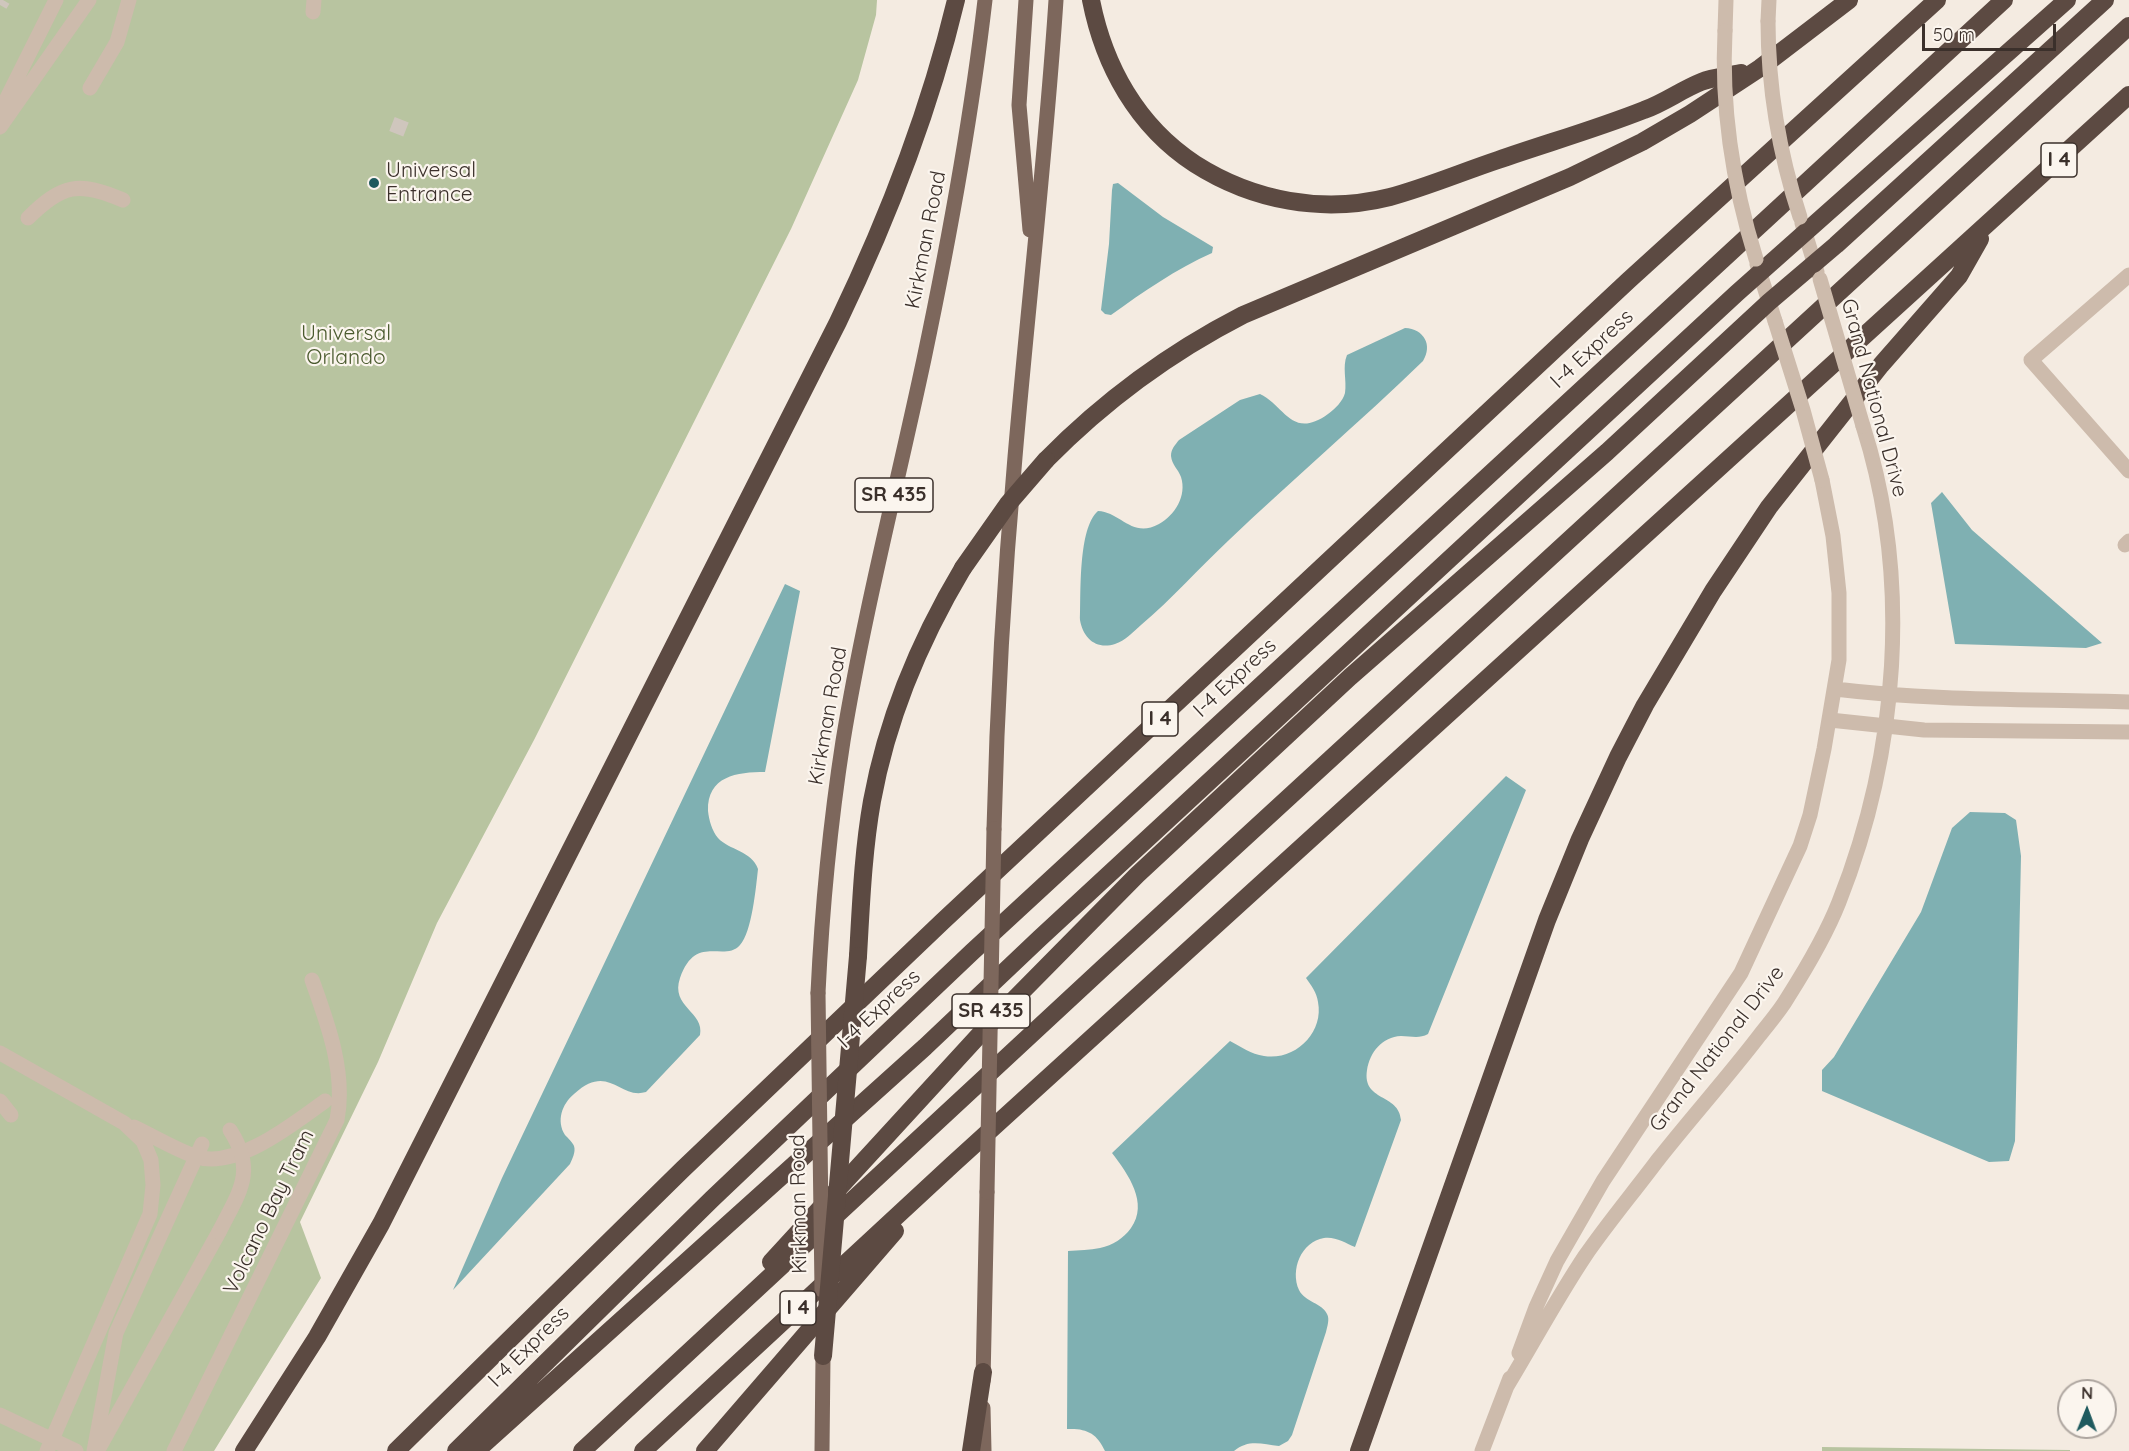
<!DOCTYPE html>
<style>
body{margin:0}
#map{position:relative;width:2129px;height:1451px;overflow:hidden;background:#f4ebe1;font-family:Quicksand,sans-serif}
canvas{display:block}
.north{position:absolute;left:2057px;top:1379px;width:60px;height:60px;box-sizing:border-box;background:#fbf5ee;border:2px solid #aea6a0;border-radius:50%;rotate:1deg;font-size:16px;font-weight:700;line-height:24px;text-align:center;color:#3b302b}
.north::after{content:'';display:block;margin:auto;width:21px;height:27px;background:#1f5a5e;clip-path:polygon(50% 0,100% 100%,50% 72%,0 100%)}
.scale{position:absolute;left:1922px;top:24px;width:134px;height:27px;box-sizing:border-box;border:3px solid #3b302b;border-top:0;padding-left:8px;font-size:18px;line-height:21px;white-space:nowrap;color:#3b302b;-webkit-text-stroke:4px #fbf5ee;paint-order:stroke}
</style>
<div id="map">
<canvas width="2129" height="1451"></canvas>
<div class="north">N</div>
<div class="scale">50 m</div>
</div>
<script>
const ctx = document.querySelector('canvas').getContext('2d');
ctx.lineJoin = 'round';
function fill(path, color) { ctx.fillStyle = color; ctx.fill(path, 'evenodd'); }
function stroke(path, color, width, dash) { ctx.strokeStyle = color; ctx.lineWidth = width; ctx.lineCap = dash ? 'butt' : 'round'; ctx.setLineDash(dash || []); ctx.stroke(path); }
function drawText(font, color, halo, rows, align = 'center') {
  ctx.font = font + ' Quicksand,sans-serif'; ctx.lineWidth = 4.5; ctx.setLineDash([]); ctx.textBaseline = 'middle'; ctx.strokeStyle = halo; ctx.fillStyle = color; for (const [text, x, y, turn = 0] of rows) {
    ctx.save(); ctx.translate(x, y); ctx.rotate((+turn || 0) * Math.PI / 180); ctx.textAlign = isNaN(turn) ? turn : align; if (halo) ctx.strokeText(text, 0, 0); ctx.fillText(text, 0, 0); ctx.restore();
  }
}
fill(new Path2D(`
 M0,0H877L876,15L858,80L791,229L534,740L437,923L378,1062L300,1222L321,1278L214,1451H0Z
 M1822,1447L2070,1450V1451H1822Z`), '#b8c4a0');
fill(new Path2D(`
 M1118,183L1163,217L1213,247L1212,253C1176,269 1143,292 1111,315L1105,314L1101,310L1109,244L1112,190L1113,184Z
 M1405,328C1424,329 1433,345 1423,361C1360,422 1293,479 1229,540C1199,568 1172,599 1141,625C1133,632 1125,641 1115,644C1096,650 1083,638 1080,620C1081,594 1078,528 1098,511C1121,512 1132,539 1159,524C1175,515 1187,496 1181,477C1178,469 1172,465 1171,456C1171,449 1175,445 1179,440L1240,400L1260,394C1285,406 1292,440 1328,414C1335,409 1343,401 1345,393C1347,380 1342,367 1347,355Z
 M1942,492L1972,530L2102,643L2086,648L1955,644L1931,503Z
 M785,584L800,591L765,772C737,772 707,776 708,811C709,820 712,831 718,838C729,850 752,851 758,869C756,887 752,932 740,945C724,963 696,933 680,978C670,1007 705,1012 700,1035L646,1092C619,1100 609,1062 574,1094C562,1104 556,1121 565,1135C568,1138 573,1143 574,1146C576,1152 572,1159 570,1164L453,1290L502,1178Z
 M1506,776L1526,790L1428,1034C1419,1039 1411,1036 1401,1036C1382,1037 1370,1052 1367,1070C1362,1102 1399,1093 1401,1120L1355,1247C1346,1243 1334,1236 1324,1238C1301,1242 1290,1270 1299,1290C1305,1302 1322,1303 1327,1314C1330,1319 1327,1327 1326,1332L1292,1435L1288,1441L1279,1446C1262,1444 1248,1439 1234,1451H1105C1097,1433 1086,1428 1067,1429L1068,1251C1079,1250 1090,1250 1100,1248C1113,1245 1123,1239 1131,1228C1149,1203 1128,1174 1112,1153L1230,1041C1241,1047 1251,1054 1264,1056C1295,1061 1324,1033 1318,1002C1317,993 1311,985 1306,978Z
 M1970,812L2005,813L2016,820L2021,856L2015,1141L2009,1161L1989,1162L1822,1091V1070L1834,1057L1921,912L1952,828Z`), '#7fb0b2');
stroke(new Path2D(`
 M0,5L3,0
 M392,124L410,131`), '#cfc6bd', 15, [15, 8]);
stroke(new Path2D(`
 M313,12L314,0
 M1768,21L1769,0
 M1725,31L1726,0
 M90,88L117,42L129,0
 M0,112L56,0
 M0,127L89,0
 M28,218C62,184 79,181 123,200
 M1802,223L1817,272
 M1757,264L1775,321
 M2129,275L2031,360L2129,471
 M2125,545L2129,541
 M1835,689C1933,701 2031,699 2129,702
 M1830,720L1924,730L2129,732
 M0,1053L124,1123L143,1141L151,1160L153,1185L150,1214L47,1451
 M0,1101L11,1115
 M134,1127C155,1137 176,1150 197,1157C238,1169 294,1123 325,1101
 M1519,1353L1536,1307L1557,1261L1603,1181L1741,973L1800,846L1810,815L1824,749L1839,660V593L1833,536L1822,480
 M1507,1386C1533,1343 1557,1298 1585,1256C1607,1224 1633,1193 1657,1161C1690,1119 1726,1079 1759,1036C1769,1023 1780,1011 1788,997C1807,967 1826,935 1839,902C1898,753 1912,580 1863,426
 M0,1415L76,1451
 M100,1446L219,1232
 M94,1451L116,1333L202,1144
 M174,1451L337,1120C346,1073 328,1024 312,980
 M1482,1451L1510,1378`), '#cdbbac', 15);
stroke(new Path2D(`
 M1026,0L1019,105L1030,230
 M994,829C997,705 1004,581 1015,457C1028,305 1046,153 1056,0
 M818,993C822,908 830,825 843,741C864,613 897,486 924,359C949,240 971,121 985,0
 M983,1381L987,1192
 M983,1408L984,1451
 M822,1451L823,1356`), '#7d675c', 15);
stroke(new Path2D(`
 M1091,0C1104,66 1137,126 1195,164C1253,201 1323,214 1390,197C1427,187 1462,172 1498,160C1547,143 1596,129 1644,110C1664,103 1681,90 1701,82C1713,77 1728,76 1741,73
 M1046,460C1104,401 1169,353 1243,315L1570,177L1642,142L1690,114L1760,68L1849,0
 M858,956C861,904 863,852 872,801C887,719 920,640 963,568
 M771,1262L982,1032L1137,875L1350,677L1607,452L1769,302L1836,245L2105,0
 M244,1451L317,1337L381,1224L838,322C888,218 929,113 956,0
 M396,1451L683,1169L943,921L1629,280L1937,0
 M456,1451L712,1199L972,952L2004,0
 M476,1451L925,1047L1040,938L1737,293L2067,0
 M582,1451L1105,966L2129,26
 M643,1451L953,1164L2129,95
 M705,1451L895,1231
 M971,1451L983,1372
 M1359,1451L1547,920L1580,839L1618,757L1645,705L1713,591L1769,507L1881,365L1959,276L1980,239`), '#5c4a42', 18);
stroke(new Path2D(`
 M1768,21C1768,89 1779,153 1800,217
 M1725,31C1721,109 1733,185 1756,259
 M1820,279L1863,426
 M1775,321L1803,410L1822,480
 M219,1232C239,1192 257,1172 230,1130`), '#cdbbac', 15);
stroke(new Path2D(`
 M818,993L822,1290
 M987,1192L994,829`), '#7d675c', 15);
stroke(new Path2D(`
 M963,568L1008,504L1046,460
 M823,1356L858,956`), '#5c4a42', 18);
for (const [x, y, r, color] of [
 [374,183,6,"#1f5a5e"]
]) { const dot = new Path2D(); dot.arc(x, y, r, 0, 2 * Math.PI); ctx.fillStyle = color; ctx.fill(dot); stroke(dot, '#fbf5ee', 2); }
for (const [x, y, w] of [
 [2059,160,36],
 [894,495,78],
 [1160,719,36],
 [991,1011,78],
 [798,1308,36]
]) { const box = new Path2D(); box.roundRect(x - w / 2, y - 17, w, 34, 4.5); ctx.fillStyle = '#fbf5ee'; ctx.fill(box); stroke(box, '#3b302b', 1.5); }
drawText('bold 20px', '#3b302b', null, [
 ["I 4",2059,160],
 ["SR 435",894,495],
 ["I 4",1160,719],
 ["SR 435",991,1011],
 ["I 4",798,1308]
]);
drawText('21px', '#3b302b', '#fbf5ee', [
 ["Universal",386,171],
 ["Entrance",386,195]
], 'left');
drawText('21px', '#3b302b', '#fbf5ee', [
 ["Kirkman Road",926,240,-79],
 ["I-4 Express",1592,349,-43],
 ["Grand National Drive",1874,398,75],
 ["I-4 Express",1235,678,-43],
 ["Kirkman Road",828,716,-80],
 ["I-4 Express",879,1009,-43],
 ["Grand National Drive",1717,1049,-52],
 ["Kirkman Road",799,1204,-91],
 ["Volcano Bay Tram",269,1212,-64],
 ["I-4 Express",529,1347,-45]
]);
drawText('21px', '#4a5a2e', '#fbf5ee', [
 ["Universal",346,334],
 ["Orlando",346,358]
]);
</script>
